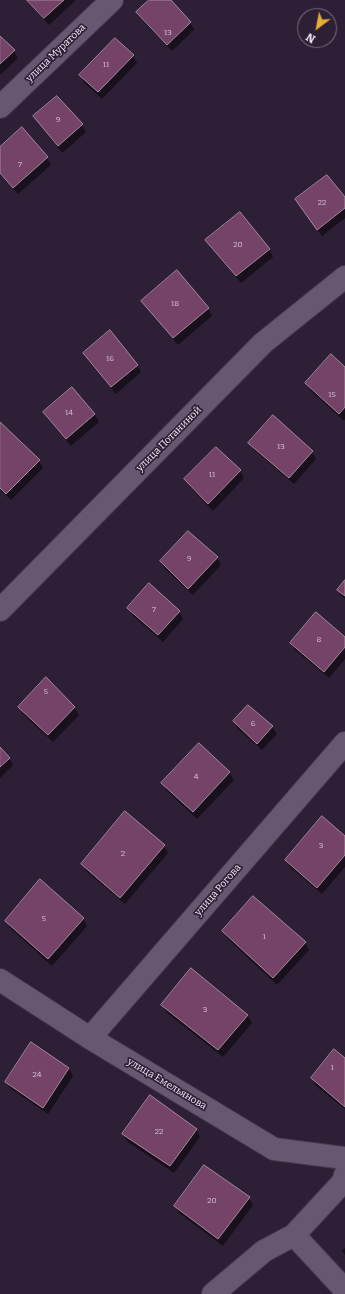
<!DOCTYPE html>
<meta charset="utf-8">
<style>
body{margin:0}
#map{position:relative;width:345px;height:1294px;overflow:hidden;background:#2d1f35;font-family:Bitter,serif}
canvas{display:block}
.north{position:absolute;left:297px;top:8px;width:40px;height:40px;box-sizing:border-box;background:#2d1f35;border:1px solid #7c7083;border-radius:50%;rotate:212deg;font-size:11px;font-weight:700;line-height:16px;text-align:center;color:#f3eaf9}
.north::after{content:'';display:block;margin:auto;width:14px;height:18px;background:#e5ad35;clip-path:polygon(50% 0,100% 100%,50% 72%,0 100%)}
</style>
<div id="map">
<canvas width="345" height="1294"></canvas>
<div class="north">N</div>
</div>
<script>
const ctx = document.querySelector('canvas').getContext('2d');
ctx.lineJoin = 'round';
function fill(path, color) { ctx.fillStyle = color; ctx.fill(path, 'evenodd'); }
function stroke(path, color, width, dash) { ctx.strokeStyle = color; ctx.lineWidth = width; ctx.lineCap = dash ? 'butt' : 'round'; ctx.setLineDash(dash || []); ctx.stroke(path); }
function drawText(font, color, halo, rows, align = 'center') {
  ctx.font = font + ' Bitter,serif'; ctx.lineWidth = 3.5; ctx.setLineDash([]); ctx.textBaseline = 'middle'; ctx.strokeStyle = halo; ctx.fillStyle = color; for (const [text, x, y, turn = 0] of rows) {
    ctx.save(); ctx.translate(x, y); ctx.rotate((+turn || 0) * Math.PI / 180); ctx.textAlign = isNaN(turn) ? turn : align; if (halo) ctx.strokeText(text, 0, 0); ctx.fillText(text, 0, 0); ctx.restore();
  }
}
fill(new Path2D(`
 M26,0H76L49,25Z
 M150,0H170L190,22L194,30L172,51L142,20L138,12Z
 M0,37L14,51L18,58L0,75Z
 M133,56L137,63L102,99L84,83L80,75Z
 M57,97L82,125L86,132L62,153L39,123L34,116Z
 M0,148L47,158L51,165L18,194L0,174Z
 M345,199V218L322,236L301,207Z
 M207,240L269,249L273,257L241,283L211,248Z
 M143,301L208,308L212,316L178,345L147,308Z
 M84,353L137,365L141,372L116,394L88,360Z
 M345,368V419L344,421L311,391L307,384Z
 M72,388L95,415L99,422L71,446L48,419L44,412Z
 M0,424L39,461L43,468L11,500L0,490Z
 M250,443L312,452L316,459L294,484L254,450Z
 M240,471L244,478L213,511L190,487L185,479Z
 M217,557L221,565L193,595L165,569L161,562Z
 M345,581V599L342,597L338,590Z
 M129,609L179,612L183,619L163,642L133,616Z
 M345,638V659L329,678L295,650L291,643Z
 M248,706L272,727L277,734L262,750L238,729L234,721Z
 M19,707H74L79,715L53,742L23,714Z
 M0,748L9,758L13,765L0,778Z
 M229,772L234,780L197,819L166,790L162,783Z
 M345,837V867L322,894L290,867L286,860Z
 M164,846L168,853L125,904L86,871L82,864Z
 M253,898L305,943L309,950L277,985L228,939L223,931Z
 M83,918L87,926L52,966L10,928L6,921Z
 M162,1006L247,1015L252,1023L223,1057L167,1013Z
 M345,1060V1109L316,1086L312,1078Z
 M69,1068L73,1076L48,1114L11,1089L6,1082Z
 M196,1129L200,1137L174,1173L128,1142L123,1135Z
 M249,1198L253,1205L223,1246L179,1213L175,1206Z
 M345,1248V1255L342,1250Z`), '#0007');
const building = new Path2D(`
 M27,0H64L44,18Z
 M149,0H171L191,22L167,45L136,12Z
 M0,36L15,50L0,64Z
 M115,38L134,55L98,92L79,75Z
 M57,96L83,124L58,146L33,116Z
 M22,127L48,157L13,188L0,173V147Z
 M327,175L345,197V208L317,230L295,199Z
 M240,212L270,249L236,276L205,240Z
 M177,270L209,308L173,338L141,301Z
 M110,330L138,365L111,387L83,353Z
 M331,354L345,367V407L339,414L305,383Z
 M72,387L95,414L66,439L43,412Z
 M273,415L313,451L289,478L248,443Z
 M0,422L40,460L6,494L0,488Z
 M216,447L241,470L208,504L184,479Z
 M188,531L218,557L188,589L160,561Z
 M345,580V596L337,590Z
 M149,583L180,611L158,635L127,608Z
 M316,612L345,637V647L324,672L290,643Z
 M46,677L75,707L48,735L18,707Z
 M248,705L273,726L257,744L233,721Z
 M199,743L230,772L193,812L161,783Z
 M0,747L10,758L0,767Z
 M125,811L165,845L120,898L81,864Z
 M322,816L345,836V855L317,888L285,860Z
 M40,879L84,918L48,959L5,921Z
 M253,896L306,942L273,978L222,931Z
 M191,968L248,1015L218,1050L161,1005Z
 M31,1042L69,1068L43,1108L5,1082Z
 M334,1049L345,1058V1107L311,1078Z
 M150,1095L197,1129L170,1166L122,1134Z
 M204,1165L250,1197L218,1239L174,1206Z`);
fill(building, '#764368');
stroke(building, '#a5889b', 1);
const minor = new Path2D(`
 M0,107L112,0
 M0,610L263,343L345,277
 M0,980L90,1038L274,1149L345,1158
 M90,1038L345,743
 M294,1235L345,1290
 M213,1294L264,1251L294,1235L343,1182L345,1175`);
stroke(minor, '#463a4d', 24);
stroke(minor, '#675770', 22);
drawText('8px', '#d4c0d5', null, [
 ["13",168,33],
 ["11",106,65],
 ["9",58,120],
 ["7",20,165],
 ["22",322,203],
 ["20",238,245],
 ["18",175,304],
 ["16",110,359],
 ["15",332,395],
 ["14",69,413],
 ["13",281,447],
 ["11",212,475],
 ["9",189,559],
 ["7",154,610],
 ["8",319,640],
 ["5",46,692],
 ["6",253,724],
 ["4",196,777],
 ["3",321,846],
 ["2",123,854],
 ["5",44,919],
 ["1",264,937],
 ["3",205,1010],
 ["1",332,1068],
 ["24",37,1075],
 ["22",159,1132],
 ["20",212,1201]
]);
drawText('10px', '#f3eaf9', '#2d1f35', [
 ["улица Муратова",56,53,-44],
 ["улица Потаниной",169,439,-45],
 ["улица Рогова",218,890,-49],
 ["улица Емельянова",167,1084,31]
]);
</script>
